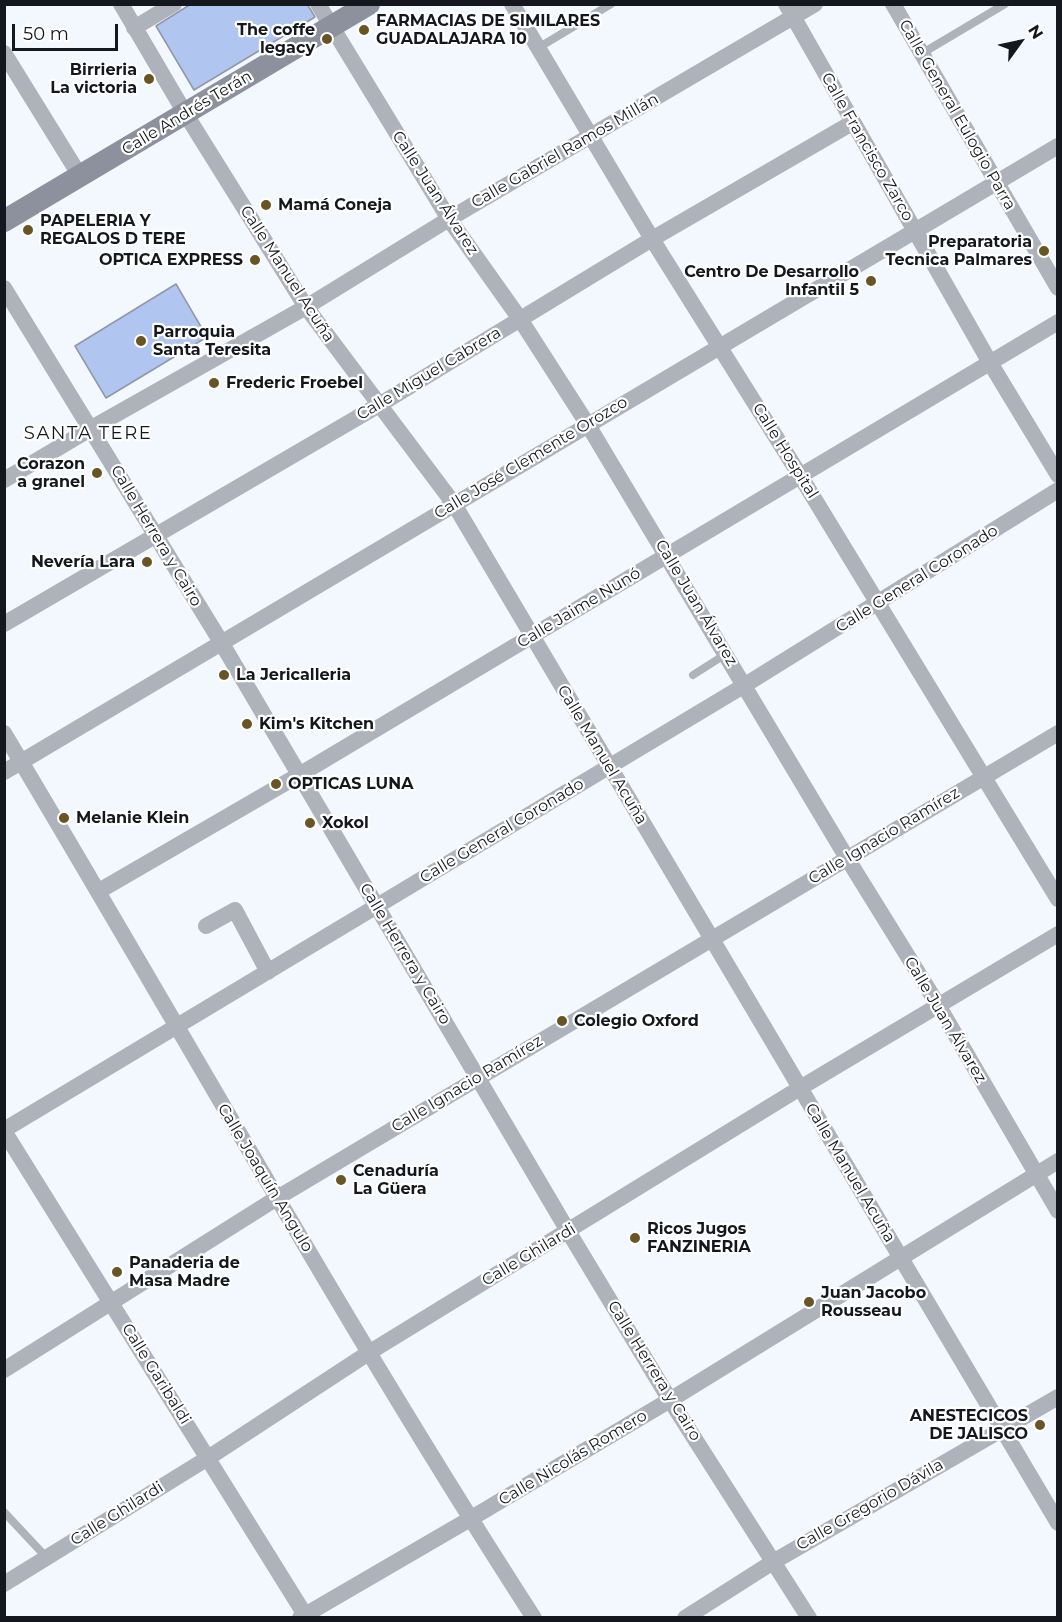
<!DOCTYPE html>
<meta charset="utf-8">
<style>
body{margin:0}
#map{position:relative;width:1062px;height:1622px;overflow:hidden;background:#f3f7fe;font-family:Montserrat,sans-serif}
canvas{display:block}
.frame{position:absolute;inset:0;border:6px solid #14171d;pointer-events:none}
.north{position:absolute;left:990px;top:12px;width:60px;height:60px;-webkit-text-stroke:4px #fff;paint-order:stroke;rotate:57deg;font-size:16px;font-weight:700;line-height:24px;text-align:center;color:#14171d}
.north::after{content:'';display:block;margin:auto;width:21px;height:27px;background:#14171d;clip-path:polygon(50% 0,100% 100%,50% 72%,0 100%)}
.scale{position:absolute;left:12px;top:24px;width:106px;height:27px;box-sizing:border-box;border:3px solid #14171d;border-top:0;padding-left:8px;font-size:18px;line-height:21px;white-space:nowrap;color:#14171d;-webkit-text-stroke:4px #fff;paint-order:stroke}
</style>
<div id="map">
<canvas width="1062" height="1622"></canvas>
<div class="frame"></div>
<div class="north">N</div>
<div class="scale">50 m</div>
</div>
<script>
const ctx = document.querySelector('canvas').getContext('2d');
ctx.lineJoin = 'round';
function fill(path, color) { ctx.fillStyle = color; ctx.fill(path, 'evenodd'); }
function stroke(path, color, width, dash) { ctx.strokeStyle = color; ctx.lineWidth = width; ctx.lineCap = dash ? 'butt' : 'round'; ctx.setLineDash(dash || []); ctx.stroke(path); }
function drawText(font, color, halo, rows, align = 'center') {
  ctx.font = font + ' Montserrat,sans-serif'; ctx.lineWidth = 4.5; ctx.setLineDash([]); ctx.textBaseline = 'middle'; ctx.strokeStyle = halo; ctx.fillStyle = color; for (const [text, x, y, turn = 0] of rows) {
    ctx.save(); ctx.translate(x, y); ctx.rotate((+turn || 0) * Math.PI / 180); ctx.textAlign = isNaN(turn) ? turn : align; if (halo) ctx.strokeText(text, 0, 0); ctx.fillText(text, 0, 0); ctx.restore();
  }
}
const building = new Path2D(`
 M191,4H307L315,17L194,90L156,26Z
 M176,284L207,337L106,398L75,346Z`);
fill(building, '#b1c5f1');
stroke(building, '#9097a9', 1.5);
stroke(new Path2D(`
 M538,48L611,4
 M921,54L1005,4
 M693,675L726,654
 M4,1512L47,1558`), '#aeb2ba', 8);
stroke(new Path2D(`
 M121,4L185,113L306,307L454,504L1058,1523
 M318,4L449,219L520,319L588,425L847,858L938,1005L1058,1211
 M512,4L652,239L801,477L1058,899
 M786,4L989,361L1058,475
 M893,4L1058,288
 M134,28L174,4
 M4,53L80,176
 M4,288L221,642L568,1231L670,1400L809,1618
 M4,480L90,429L306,307L449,219L815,4
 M4,624L379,405L652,239L852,123
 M4,733C181,1028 347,1329 534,1618
 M4,772L1058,146
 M99,891L299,775L1058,322
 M206,926L235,910L268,972
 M4,1130L745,685L1058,490
 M4,1131L307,1618
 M4,1370L277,1198L1058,733
 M4,1584L208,1458L370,1352L800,1088L1058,934
 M300,1618L470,1519L670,1400L1058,1161
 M685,1618L773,1562L1058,1397`), '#aeb2ba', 16);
stroke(new Path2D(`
 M4,221L369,4`), '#8c919d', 22);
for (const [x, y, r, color] of [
 [364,30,6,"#695423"],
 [327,39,6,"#695423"],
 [149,79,6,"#695423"],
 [266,205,6,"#695423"],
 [28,230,6,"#695423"],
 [1044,251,6,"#695423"],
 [255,260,6,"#695423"],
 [871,281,6,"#695423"],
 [141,341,6,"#695423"],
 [214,383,6,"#695423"],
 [97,473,6,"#695423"],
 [147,562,6,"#695423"],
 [224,675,6,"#695423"],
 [247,724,6,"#695423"],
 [276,784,6,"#695423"],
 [64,818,6,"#695423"],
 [310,823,6,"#695423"],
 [562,1021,6,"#695423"],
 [341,1180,6,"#695423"],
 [635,1238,6,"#695423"],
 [117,1272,6,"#695423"],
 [809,1302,6,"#695423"],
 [1040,1425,6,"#695423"]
]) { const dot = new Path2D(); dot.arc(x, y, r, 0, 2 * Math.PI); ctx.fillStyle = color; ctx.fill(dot); stroke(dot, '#fff', 2); }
drawText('bold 16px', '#14171d', '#fff', [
 ["FARMACIAS DE SIMILARES",376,21],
 ["GUADALAJARA 10",376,39],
 ["The coffe",315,30,"right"],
 ["legacy",315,48,"right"],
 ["Birrieria",137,70,"right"],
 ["La victoria",137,88,"right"],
 ["Mamá Coneja",278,205],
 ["PAPELERIA Y",40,221],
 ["REGALOS D TERE",40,239],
 ["Preparatoria",1032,242,"right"],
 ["Tecnica Palmares",1032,260,"right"],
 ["OPTICA EXPRESS",243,260,"right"],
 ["Centro De Desarrollo",859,272,"right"],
 ["Infantil 5",859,290,"right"],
 ["Parroquia",153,332],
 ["Santa Teresita",153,350],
 ["Frederic Froebel",226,383],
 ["Corazon",85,464,"right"],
 ["a granel",85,482,"right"],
 ["Nevería Lara",135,562,"right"],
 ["La Jericalleria",236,675],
 ["Kim's Kitchen",259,724],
 ["OPTICAS LUNA",288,784],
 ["Melanie Klein",76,818],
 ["Xokol",322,823],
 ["Colegio Oxford",574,1021],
 ["Cenaduría",353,1171],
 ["La Güera",353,1189],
 ["Ricos Jugos",647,1229],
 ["FANZINERIA",647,1247],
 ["Panaderia de",129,1263],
 ["Masa Madre",129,1281],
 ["Juan Jacobo",821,1293],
 ["Rousseau",821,1311],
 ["ANESTECICOS",1028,1416,"right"],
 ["DE JALISCO",1028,1434,"right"]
], 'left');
drawText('16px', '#14171d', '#fff', [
 ["Calle Andrés Terán",187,113,-31],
 ["Calle General Eulogio Parra",957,115,60],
 ["Calle Francisco Zarco",867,147,60],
 ["Calle Gabriel Ramos Millán",565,151,-30],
 ["Calle Juan Álvarez",435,193,57],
 ["Calle Manuel Acuña",287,274,57],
 ["Calle Miguel Cabrera",429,374,-31],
 ["Calle Hospital",785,451,58],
 ["Calle José Clemente Orozco",531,458,-31],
 ["Calle Herrera y Cairo",156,536,59],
 ["Calle General Coronado",917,579,-32],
 ["Calle Juan Álvarez",696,603,59],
 ["Calle Jaime Nunó",579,608,-31],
 ["Calle Manuel Acuña",602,755,59],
 ["Calle General Coronado",502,831,-31],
 ["Calle Ignacio Ramírez",884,836,-31],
 ["Calle Herrera y Cairo",405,954,59],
 ["Calle Juan Álvarez",945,1020,59],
 ["Calle Ignacio Ramírez",467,1084,-31],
 ["Calle Manuel Acuña",850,1173,59],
 ["Calle Joaquín Angulo",265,1178,59],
 ["Calle Ghilardi",529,1255,-31],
 ["Calle Herrera y Cairo",654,1371,58],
 ["Calle Garibaldi",156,1374,58],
 ["Calle Nicolás Romero",573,1458,-31],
 ["Calle Gregorio Dávila",870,1505,-30],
 ["Calle Ghilardi",117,1514,-32]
]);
ctx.letterSpacing = '1.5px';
drawText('18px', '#14171d', '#fff', [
 ["SANTA TERE",88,434]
]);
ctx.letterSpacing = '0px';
</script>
